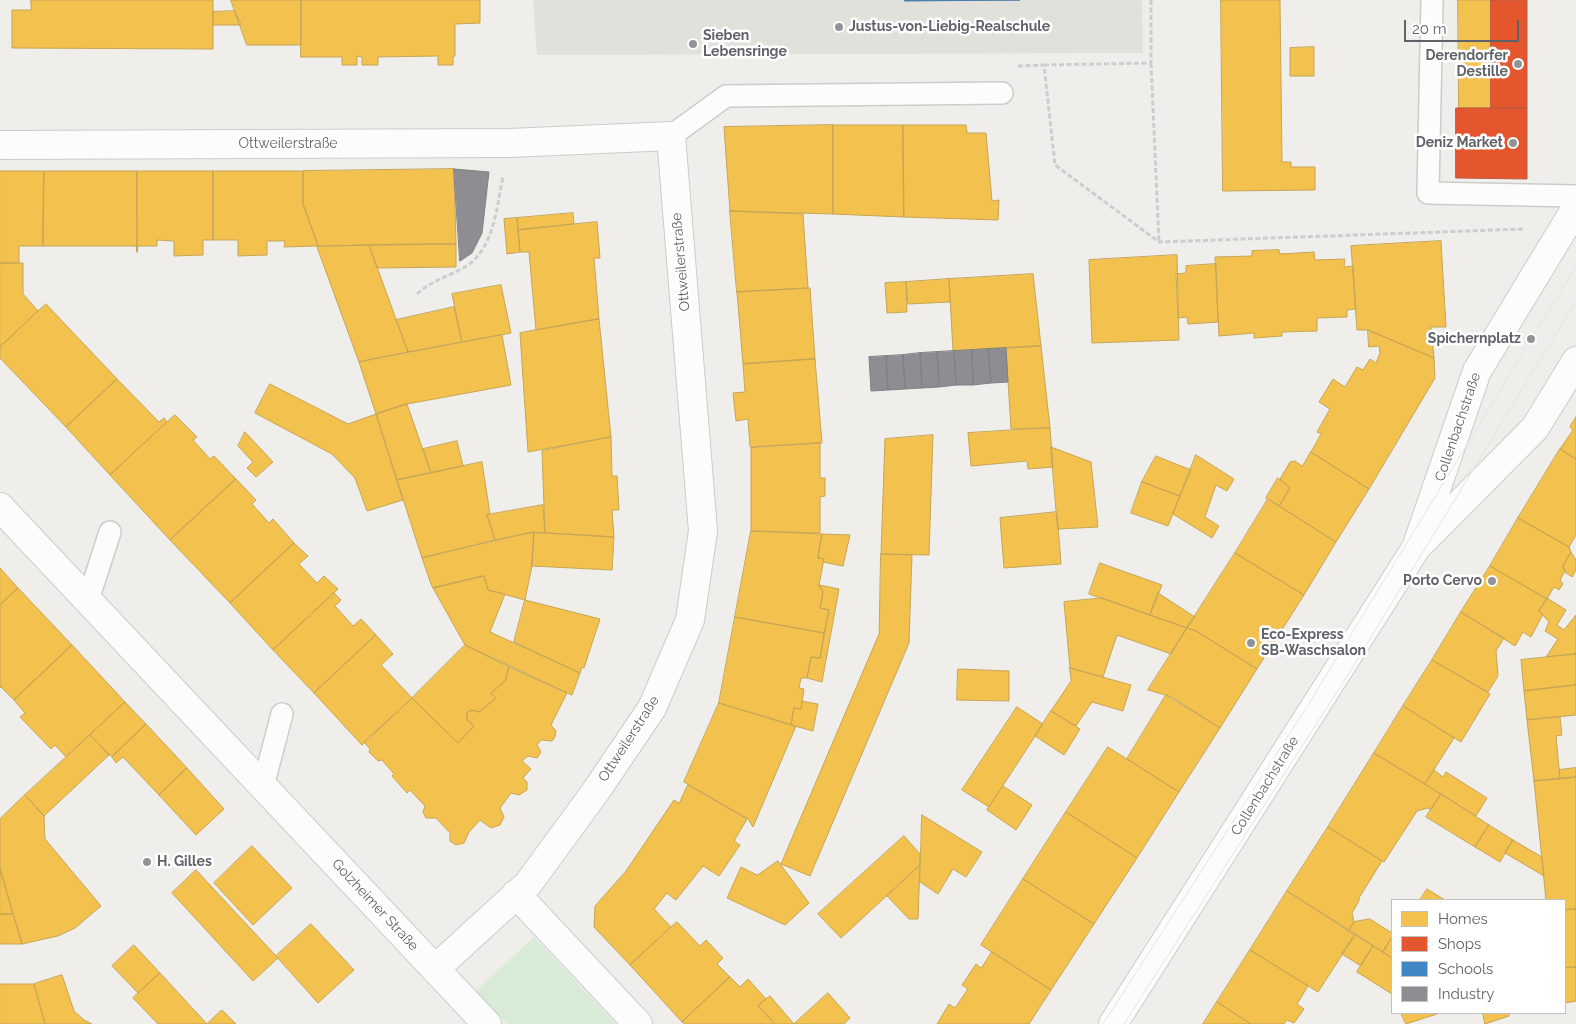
<!DOCTYPE html>
<meta charset="utf-8">
<style>
body{margin:0}
#map{position:relative;width:1576px;height:1024px;overflow:hidden;background:#efeeea;font-family:Raleway,sans-serif}
canvas{display:block}
.legend{position:absolute;left:1391px;top:899px;width:175px;height:115px;box-sizing:border-box;background:#fff;border:1px solid #bfc1c3;margin:0;padding:6px 9px;list-style:none;font-size:15px;color:#5f6368}
.legend li{display:flex;align-items:center;gap:10px;height:25px}
.legend b{width:25px;border:1px solid #bfc1c3}
.scale{position:absolute;left:1404px;top:20px;width:115px;height:22px;box-sizing:border-box;border:2px solid #5f6368;border-top:0;padding-left:6px;font-size:15px;line-height:18px;white-space:nowrap;color:#5f6368;-webkit-text-stroke:4px #fff;paint-order:stroke}
</style>
<div id="map">
<canvas width="1576" height="1024"></canvas>
<ul class="legend">
<li><b style="height:14px;background:#f2c14e"></b>Homes</li>
<li><b style="height:14px;background:#e4572e"></b>Shops</li>
<li><b style="height:14px;background:#3f88c5"></b>Schools</li>
<li><b style="height:14px;background:#8d8d92"></b>Industry</li>
</ul>
<div class="scale">20 m</div>
</div>
<script>
const ctx = document.querySelector('canvas').getContext('2d');
ctx.lineJoin = 'round';
function fill(path, color) { ctx.fillStyle = color; ctx.fill(path, 'evenodd'); }
function stroke(path, color, width, dash) { ctx.strokeStyle = color; ctx.lineWidth = width; ctx.lineCap = dash ? 'butt' : 'round'; ctx.setLineDash(dash || []); ctx.stroke(path); }
function drawText(font, color, halo, rows, align = 'center') {
  ctx.font = font + ' Raleway,sans-serif'; ctx.lineWidth = 5; ctx.setLineDash([]); ctx.textBaseline = 'middle'; ctx.strokeStyle = halo; ctx.fillStyle = color; for (const [text, x, y, turn = 0] of rows) {
    ctx.save(); ctx.translate(x, y); ctx.rotate((+turn || 0) * Math.PI / 180); ctx.textAlign = isNaN(turn) ? turn : align; if (halo) ctx.strokeText(text, 0, 0); ctx.fillText(text, 0, 0); ctx.restore();
  }
}
fill(new Path2D(`
 M533,0H1142L1143,53L537,55Z`), '#e2e0da');
fill(new Path2D(`
 M534,937L616,1024H507L476,991Z`), '#d8ebd6');
const homes = new Path2D(`
 M31,0H213V49L12,48V10H31Z
 M231,0H301V45H247Z
 M301,0H480V23L455,24V56L453,57V65H438V56L378,57V65H362V57L357,56V65H342V57H301Z
 M1221,0H1280L1282,162H1291V167H1315V190L1223,191Z
 M1458,0H1491V108H1459Z
 M235,11L241,25H213V12Z
 M1314,47V76H1290V48Z
 M833,125V214L730,211L724,127Z
 M833,125H903L904,217L833,214Z
 M903,125H966L967,133H986L992,201L999,200L998,220L904,217Z
 M454,169L456,244L318,246L303,204V171Z
 M0,171H44L43,246H19V263H0Z
 M44,171H137V252L136,246H43Z
 M137,171H213V240H203V255L174,256V241L157,240V246H138L137,252Z
 M213,171H303V204L318,246L284,247L285,241H267V255L238,256V240H213Z
 M730,211L803,214L808,288L737,292Z
 M573,213L574,224L518,230L517,218Z
 M517,218L520,252L507,254L504,219Z
 M597,222L600,258H594L599,319L536,330L529,252H520L518,230Z
 M1441,241L1446,327H1431L1434,358L1368,330H1357L1351,246Z
 M456,244V267L377,268L369,245Z
 M369,245L408,352L359,362L317,247Z
 M1279,250L1280,254L1314,252L1315,260L1345,259L1344,267L1353,266L1356,309L1347,310V317L1317,318V331L1282,332V336L1254,338V333L1219,336L1215,257L1252,256V251Z
 M1177,255L1179,340L1092,343L1089,260Z
 M0,263H23V294L38,311L0,347Z
 M1216,264L1218,322L1188,324L1187,317L1178,318L1176,274L1186,273V266Z
 M1033,274L1041,346L953,351L949,279Z
 M949,279L950,302L908,304L906,282Z
 M906,282L907,312L887,313L885,283Z
 M501,285L511,333L462,342L452,294Z
 M808,288H810L815,359L743,364L737,292Z
 M46,304L117,379L66,427L0,358V347Z
 M454,307L462,342L408,352L396,320Z
 M599,319L611,437L528,452L520,333Z
 M1368,330L1434,358L1435,378L1369,489L1311,452L1321,434L1317,432L1330,409L1319,402L1333,379L1345,387L1357,367L1363,370L1370,359L1376,363L1380,353L1379,346L1369,347Z
 M502,335L511,385L407,404L376,414L359,362Z
 M1041,346L1050,428L1011,429L1006,348Z
 M815,359L822,443L750,447L748,419L736,421L733,393L745,392L743,364Z
 M117,379L159,422L164,418L167,422L110,475L66,427Z
 M270,384L348,424L376,414L403,500L367,511L355,478L332,454L255,413Z
 M407,404L431,473L397,480L376,414Z
 M175,415L197,437L193,440L210,459L214,456L236,479L170,540L110,475Z
 M1576,417V459L1560,449L1573,430L1570,427Z
 M1050,428L1053,467L1028,469L1027,461L971,466L968,433Z
 M245,432L273,462L256,477L247,468L253,462L238,446Z
 M933,435L929,555L881,554L885,439Z
 M611,437L612,476H617L619,510H612L614,537L545,533L542,451Z
 M457,441L463,466L431,473L423,449Z
 M820,443V478H825V496L820,497V533L751,531V448Z
 M1051,447L1091,462L1098,527L1058,529Z
 M1560,449L1576,459V535L1569,547L1518,518Z
 M1311,452L1369,489L1336,542L1279,506L1290,488L1280,479L1290,462L1295,461L1302,466Z
 M1196,455L1234,479L1227,491L1216,485L1205,517L1219,526L1212,538L1173,514Z
 M1156,456L1191,470L1180,496L1142,482Z
 M482,462L490,514L487,515L495,540L422,558L397,480Z
 M1278,478L1290,488L1279,506L1266,498Z
 M236,479L256,500L252,504L269,523L273,519L294,543L230,603L170,540Z
 M1142,482L1180,496L1168,526L1131,513Z
 M1268,499L1336,542L1304,595L1235,553Z
 M543,505L545,533H529L495,540L487,515Z
 M1057,512L1061,564L1004,568L1000,518Z
 M1518,518L1569,547L1571,552L1563,566L1565,571L1560,580L1563,584L1559,590L1554,587L1547,599L1490,566Z
 M751,531L822,534L818,558L824,559L819,585L823,592L820,608L829,610L824,633L735,617Z
 M534,532L614,537L612,570L532,566Z
 M534,532L532,566L525,600L488,590L484,576L433,588L431,584L422,558Z
 M822,534L850,535L843,566L823,562L824,559L818,558Z
 M294,543L308,556L299,564L317,583L324,576L338,589L273,650L230,603Z
 M1571,552L1576,560V570L1572,577L1565,572L1563,566Z
 M1235,553L1304,595L1257,669L1196,631L1187,628Z
 M881,554L912,555L909,643L810,876L781,864L879,634Z
 M1100,563L1162,585L1150,615L1089,594Z
 M1490,566L1547,599L1539,611L1543,614L1531,637L1523,632L1515,646L1461,612Z
 M0,568L18,588L0,605Z
 M484,576L488,590L505,594L490,632L580,673L572,695L465,645L433,588Z
 M819,585L839,589L822,682L807,678L811,657L820,658L829,610L820,608L823,592Z
 M18,588L72,645L14,700L1,687L0,688V605Z
 M334,593L341,600L335,606L353,626L361,619L376,635L314,693L273,650Z
 M1158,593L1195,617L1187,628L1150,615Z
 M1102,598L1150,615L1187,628L1171,654L1117,635L1103,677L1070,668L1064,602Z
 M1547,598L1566,610L1557,625L1564,630L1576,615V654L1546,657L1558,639L1545,631L1549,622L1539,611Z
 M525,600L600,619L584,668L582,667L580,673L514,642Z
 M1461,612L1504,638L1496,651L1498,676L1488,692L1432,660Z
 M735,617L824,633L820,658L811,657L807,678H801L799,688L804,689L801,709L794,708L791,725L719,703Z
 M1187,628L1196,631L1257,669L1220,728L1172,697L1148,690Z
 M376,635L393,654L381,665L412,698L362,745L314,693Z
 M72,645L125,702L66,757L55,745L51,749L20,717L25,713L14,700Z
 M465,645L509,667L505,681L491,693L496,698L479,712L471,710L467,713V720L474,726L458,743L412,698Z
 M1576,654V685L1524,691L1521,660Z
 M1432,660L1490,694L1461,742L1403,706Z
 M509,667L567,693L551,725L556,731L555,737L552,741L541,740L537,745L541,752L537,758L528,756L522,761L531,769L523,778L527,782V790L519,795L511,793L500,808L504,817L500,825L491,828L480,820L469,832L464,843L456,845L450,841V833L436,818H426L423,812L425,806L410,790L407,793L392,776L394,774L382,760L378,761L369,752L370,749L364,742L412,698L458,743L474,726L467,720V713L471,710L479,712L496,698L491,693L505,681Z
 M1070,668L1131,685L1123,711L1092,702L1076,726L1051,711L1071,681Z
 M958,669L1009,671V701L957,700Z
 M1576,685V715L1527,720L1524,691Z
 M1166,695L1220,728L1179,792L1127,759Z
 M802,701L818,704L813,731L791,725L794,708L801,709Z
 M125,702L146,724L112,757L90,735Z
 M719,703L796,726L753,827L748,819L684,782Z
 M1403,706L1454,738L1425,784L1374,753Z
 M1017,707L1043,724L989,807L962,790Z
 M1051,711L1080,729L1064,755L1035,736Z
 M1560,717L1562,735L1556,736L1560,779L1534,781L1527,720Z
 M146,724L187,768L159,795L123,757L116,763L112,757Z
 M90,735L109,755L44,816L25,795Z
 M1108,747L1179,792L1137,858L1066,812Z
 M1374,753L1441,794L1431,810L1428,808L1417,811L1384,862L1328,827Z
 M187,768L224,809L196,835L159,795Z
 M1576,768V777L1560,779L1559,770Z
 M1434,770L1443,777L1446,772L1487,798L1476,816L1425,784Z
 M1576,777V909L1565,910V900H1546L1534,781Z
 M688,785L747,819L734,841L740,845L719,876L703,866L676,900L667,893L654,909L671,927L630,965L594,927L595,906L626,871L674,800L679,803Z
 M1003,786L1032,805L1016,830L987,810Z
 M1441,794L1489,825L1475,847L1426,817Z
 M25,795L44,816L45,839L101,906L75,928L58,936L22,944L0,869V819Z
 M1066,812L1137,858L1094,924L1023,879Z
 M922,815L982,852L966,877L953,869L938,894L920,882Z
 M1489,825L1513,840L1500,862L1475,847Z
 M1328,827L1382,861L1359,898V901L1352,913L1354,922L1349,930L1287,891Z
 M904,836L920,854V865L841,938L818,914Z
 M1513,840L1542,857L1544,876L1505,853Z
 M252,846L292,888L253,925L214,883Z
 M778,861L809,903L785,925L727,898L741,867L757,875Z
 M920,865L918,919H909L887,896Z
 M0,869L13,914H0Z
 M196,870L278,958L253,981L172,893Z
 M1023,879L1094,924L1051,990L981,945Z
 M1427,889L1445,900H1420Z
 M1287,891L1355,935L1318,992L1250,950Z
 M1576,909V967L1565,968V910Z
 M0,914H13L22,944H0Z
 M1370,919L1392,933V937L1383,952L1349,930L1354,922Z
 M677,922L700,946L706,940L723,958L717,964L730,977L682,1022L630,965Z
 M311,924L354,970L318,1003L276,956Z
 M1355,935L1373,946L1361,966L1342,954Z
 M1392,937V958L1383,952Z
 M134,945L160,973L138,993L112,966Z
 M1373,946L1392,958V994L1357,972Z
 M1250,950L1308,986L1297,1004L1304,1009L1294,1023L1287,1020L1284,1024H1251L1217,1002Z
 M992,952L1051,990L1029,1024H937L949,1004L955,1008L968,989L962,985L976,964L981,968Z
 M1576,967V1001L1565,1003V968Z
 M160,973L207,1024H158L133,998Z
 M62,975L74,1011L84,1020L92,1024H45L34,984Z
 M730,977L740,987L748,979L766,999L758,1006L775,1024H685L682,1022Z
 M0,984H34L45,1024H0Z
 M828,993L850,1018L844,1024H794Z
 M770,996L794,1024H775L758,1006Z
 M1217,1002L1251,1024H1203Z
 M222,1010L236,1024H207Z
 M1401,1013H1440L1406,1024Z
 M1483,1013H1509V1016L1485,1024Z`);
fill(homes, '#f2c14e');
stroke(homes, '#c6a556', 1);
const shops = new Path2D(`
 M1491,0H1527V108H1491Z
 M1456,108H1527V179L1456,178Z`);
fill(shops, '#e4572e');
stroke(shops, '#bc5b3f', 1);
const schools = new Path2D(`
 M905,0H1020L905,1Z`);
fill(schools, '#3f88c5');
stroke(schools, '#497da9', 1);
const industry = new Path2D(`
 M454,169L489,172L482,233L472,253L460,261Z
 M1006,348L1008,382L991,383L988,349Z
 M988,349L991,383L973,385L972,350Z
 M972,350L973,385H956L954,351Z
 M954,351L956,385L939,387L937,352Z
 M937,352L939,387L922,388L920,353Z
 M920,353L922,388L905,389L903,355Z
 M903,355L905,389L888,390L886,356Z
 M886,356L888,390L871,391L869,357Z`);
fill(industry, '#8d8d92');
stroke(industry, '#7f8085', 1);
const lane = new Path2D(`
 M1432,0L1428,193L1576,196
 M671,136L726,96L1002,93
 M88,600L110,532
 M263,786L282,714`);
const street = new Path2D(`
 M0,145L510,143L671,136L703,531L690,620L652,708L596,791L528,884L435,969
 M0,507L487,1024
 M1418,542L1477,371L1576,208
 M516,894L638,1024
 M1113,1024L1416,548L1535,428L1576,361`);
stroke(lane, '#cbcccc', 24);
stroke(street, '#cbcccc', 30);
stroke(new Path2D(`
 M1151,63L1159,242
 M1044,65L1151,63V0
 M1018,66L1044,65L1055,165L1159,242L1524,229
 M417,294C431,281 447,277 463,268C494,252 497,206 503,176`), '#cacfcc', 3, [5, 2.5]);
stroke(lane, '#fdfcfc', 21);
stroke(street, '#fdfcfc', 28);
stroke(new Path2D(`
 M1103,1024L1308,705L1576,266
 M1124,1024L1351,670L1576,301`), '#e4e4e4', 1);
for (const [x, y, r, color] of [
 [839,27,5,"#919496"],
 [693,44,5,"#919496"],
 [1518,64,5,"#919496"],
 [1513,143,5,"#919496"],
 [1531,339,5,"#919496"],
 [1492,581,5,"#919496"],
 [1251,643,5,"#919496"],
 [147,862,5,"#919496"]
]) { const dot = new Path2D(); dot.arc(x, y, r, 0, 2 * Math.PI); ctx.fillStyle = color; ctx.fill(dot); stroke(dot, '#fff', 2); }
drawText('bold 14px', '#5f6368', '#fff', [
 ["Justus-von-Liebig-Realschule",849,27],
 ["Sieben",703,36],
 ["Lebensringe",703,52],
 ["Derendorfer",1508,56,"right"],
 ["Destille",1508,72,"right"],
 ["Deniz Market",1503,143,"right"],
 ["Spichernplatz",1521,339,"right"],
 ["Porto Cervo",1482,581,"right"],
 ["Eco-Express",1261,635],
 ["SB-Waschsalon",1261,651],
 ["H. Gilles",157,862]
], 'left');
drawText('14px', '#5f6368', '#fff', [
 ["Ottweilerstraße",288,144],
 ["Ottweilerstraße",681,262,-95],
 ["Collenbachstraße",1458,427,-71],
 ["Ottweilerstraße",629,739,-57],
 ["Collenbachstraße",1265,786,-58],
 ["Golzheimer Straße",375,905,47]
]);
</script>
